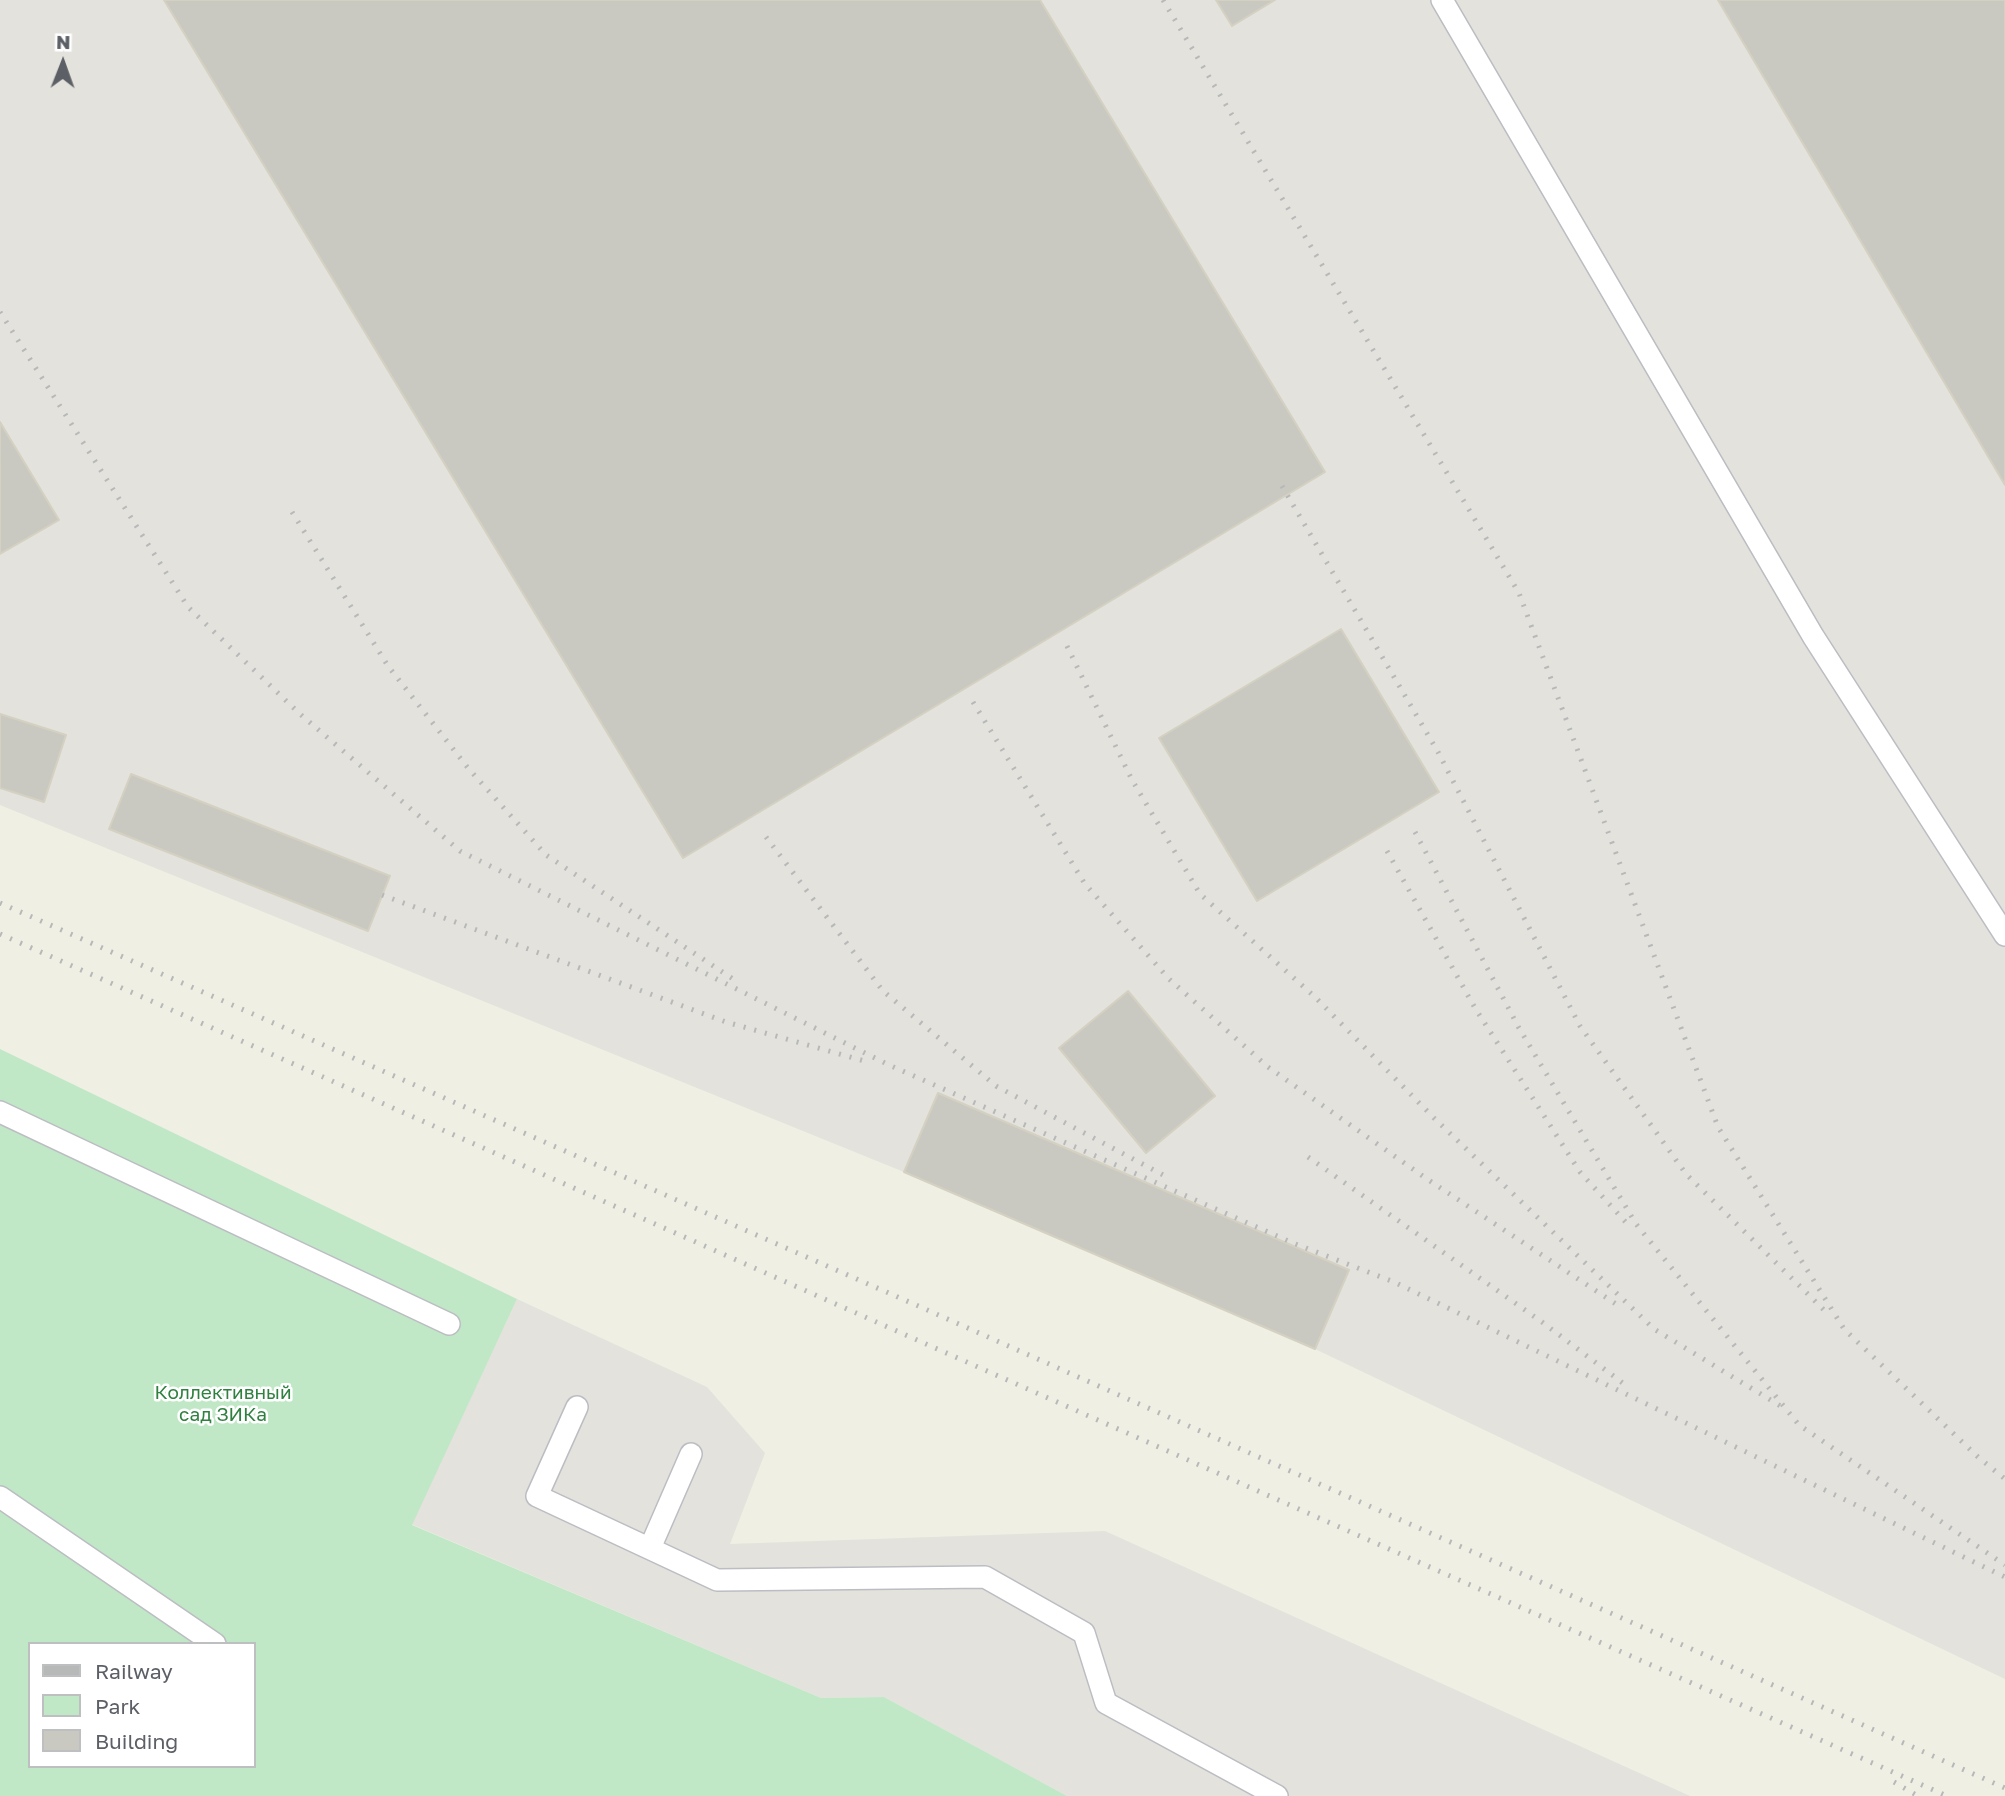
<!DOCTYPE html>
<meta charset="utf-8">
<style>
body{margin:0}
#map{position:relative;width:2005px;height:1796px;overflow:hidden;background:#efefe4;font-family:"Golos Text",sans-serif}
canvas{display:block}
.legend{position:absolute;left:28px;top:1642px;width:228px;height:126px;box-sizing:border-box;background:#fff;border:2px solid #bebfc1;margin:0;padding:9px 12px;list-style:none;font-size:21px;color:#5c5f65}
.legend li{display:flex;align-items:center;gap:14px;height:35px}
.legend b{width:35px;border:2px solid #bebfc1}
.north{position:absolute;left:28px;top:28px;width:70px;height:70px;-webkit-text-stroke:5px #fff;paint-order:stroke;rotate:1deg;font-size:19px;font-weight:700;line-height:28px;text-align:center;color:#5c5f65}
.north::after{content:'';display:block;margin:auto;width:24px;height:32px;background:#5c5f65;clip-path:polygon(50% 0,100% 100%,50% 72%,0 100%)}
</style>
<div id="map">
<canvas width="2005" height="1796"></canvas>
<ul class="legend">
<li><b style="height:9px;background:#b7b8b8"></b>Railway</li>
<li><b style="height:19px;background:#c0e8c6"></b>Park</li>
<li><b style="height:19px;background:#cac9c1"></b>Building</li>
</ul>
<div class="north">N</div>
</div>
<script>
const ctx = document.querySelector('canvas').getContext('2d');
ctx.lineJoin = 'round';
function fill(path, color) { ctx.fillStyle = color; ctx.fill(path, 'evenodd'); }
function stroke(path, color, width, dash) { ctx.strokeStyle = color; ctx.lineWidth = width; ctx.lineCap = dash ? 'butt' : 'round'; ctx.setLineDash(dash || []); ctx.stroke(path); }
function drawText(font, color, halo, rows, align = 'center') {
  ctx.font = font + ' "Golos Text",sans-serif'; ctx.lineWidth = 5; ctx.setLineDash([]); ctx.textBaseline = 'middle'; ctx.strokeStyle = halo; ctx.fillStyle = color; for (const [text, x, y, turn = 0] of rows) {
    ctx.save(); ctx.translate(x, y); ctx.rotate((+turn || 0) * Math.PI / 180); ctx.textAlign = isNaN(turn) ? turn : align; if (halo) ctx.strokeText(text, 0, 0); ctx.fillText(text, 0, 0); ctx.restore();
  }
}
fill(new Path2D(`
 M0,0H2005V1679L1315,1349L904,1172L0,805Z
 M517,1299L707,1387L765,1453L730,1544L1105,1531L1690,1796H1067L884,1697L821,1698L411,1524Z`), '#e3e2dc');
fill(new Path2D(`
 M0,1049L517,1299L412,1525L821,1698L884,1697L1067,1796H0ZM30,1644H254V1766H30Z`), '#c0e8c6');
const building = new Path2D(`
 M164,0H1040L1325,472L683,858Z
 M1216,0H1275L1232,26Z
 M1718,0H2005V485Z
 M0,422L59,520L0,554Z
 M1341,629L1439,792L1257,901L1159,738Z
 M0,714L66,735L44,802L0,788Z
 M131,774L390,876L368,931L109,829Z
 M1128,991L1215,1096L1146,1153L1059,1048Z
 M938,1093L1349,1270L1315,1349L904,1172Z`);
fill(building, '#cac9c1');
stroke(building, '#d4d1c2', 2);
const lane = new Path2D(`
 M1442,0L1813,636L2005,935
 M0,1112L449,1324
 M577,1407L537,1496L717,1580L985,1577L1084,1633L1106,1703L1277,1796
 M0,1497L215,1644
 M650,1548L691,1454`);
stroke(lane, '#bcbdc3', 24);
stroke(lane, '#fff', 21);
stroke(new Path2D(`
 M1163,0L1519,593L1718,1127L1844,1329L1978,1457L2005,1479
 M0,312L188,607L300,714L460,851L889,1065L1293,1243L1394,1282L2005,1577
 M1282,486L1438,752L1580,1026L1686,1174L1826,1312
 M292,512L388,666L468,768L546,855L733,979
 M1067,646L1132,780L1200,894L1315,997L1434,1118L1654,1329L1787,1410
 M973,702L1085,884L1169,979L1268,1067L1427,1179L1622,1308
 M1415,832L1519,1028L1636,1224L1799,1425L2005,1565
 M766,837L883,991L996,1086L1165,1176
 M1387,851L1475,1008L1580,1172L1631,1228
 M382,895L726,1022L868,1062
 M0,903L916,1305L2005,1788
 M0,934L1947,1796
 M1308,1157L1542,1322L1628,1387
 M1894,1782L1918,1796`), '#b7b8b8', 5, [2, 9]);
drawText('19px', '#308140', '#fff', [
 ["Коллективный",223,1393],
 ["сад ЗИКа",223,1415]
]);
</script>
